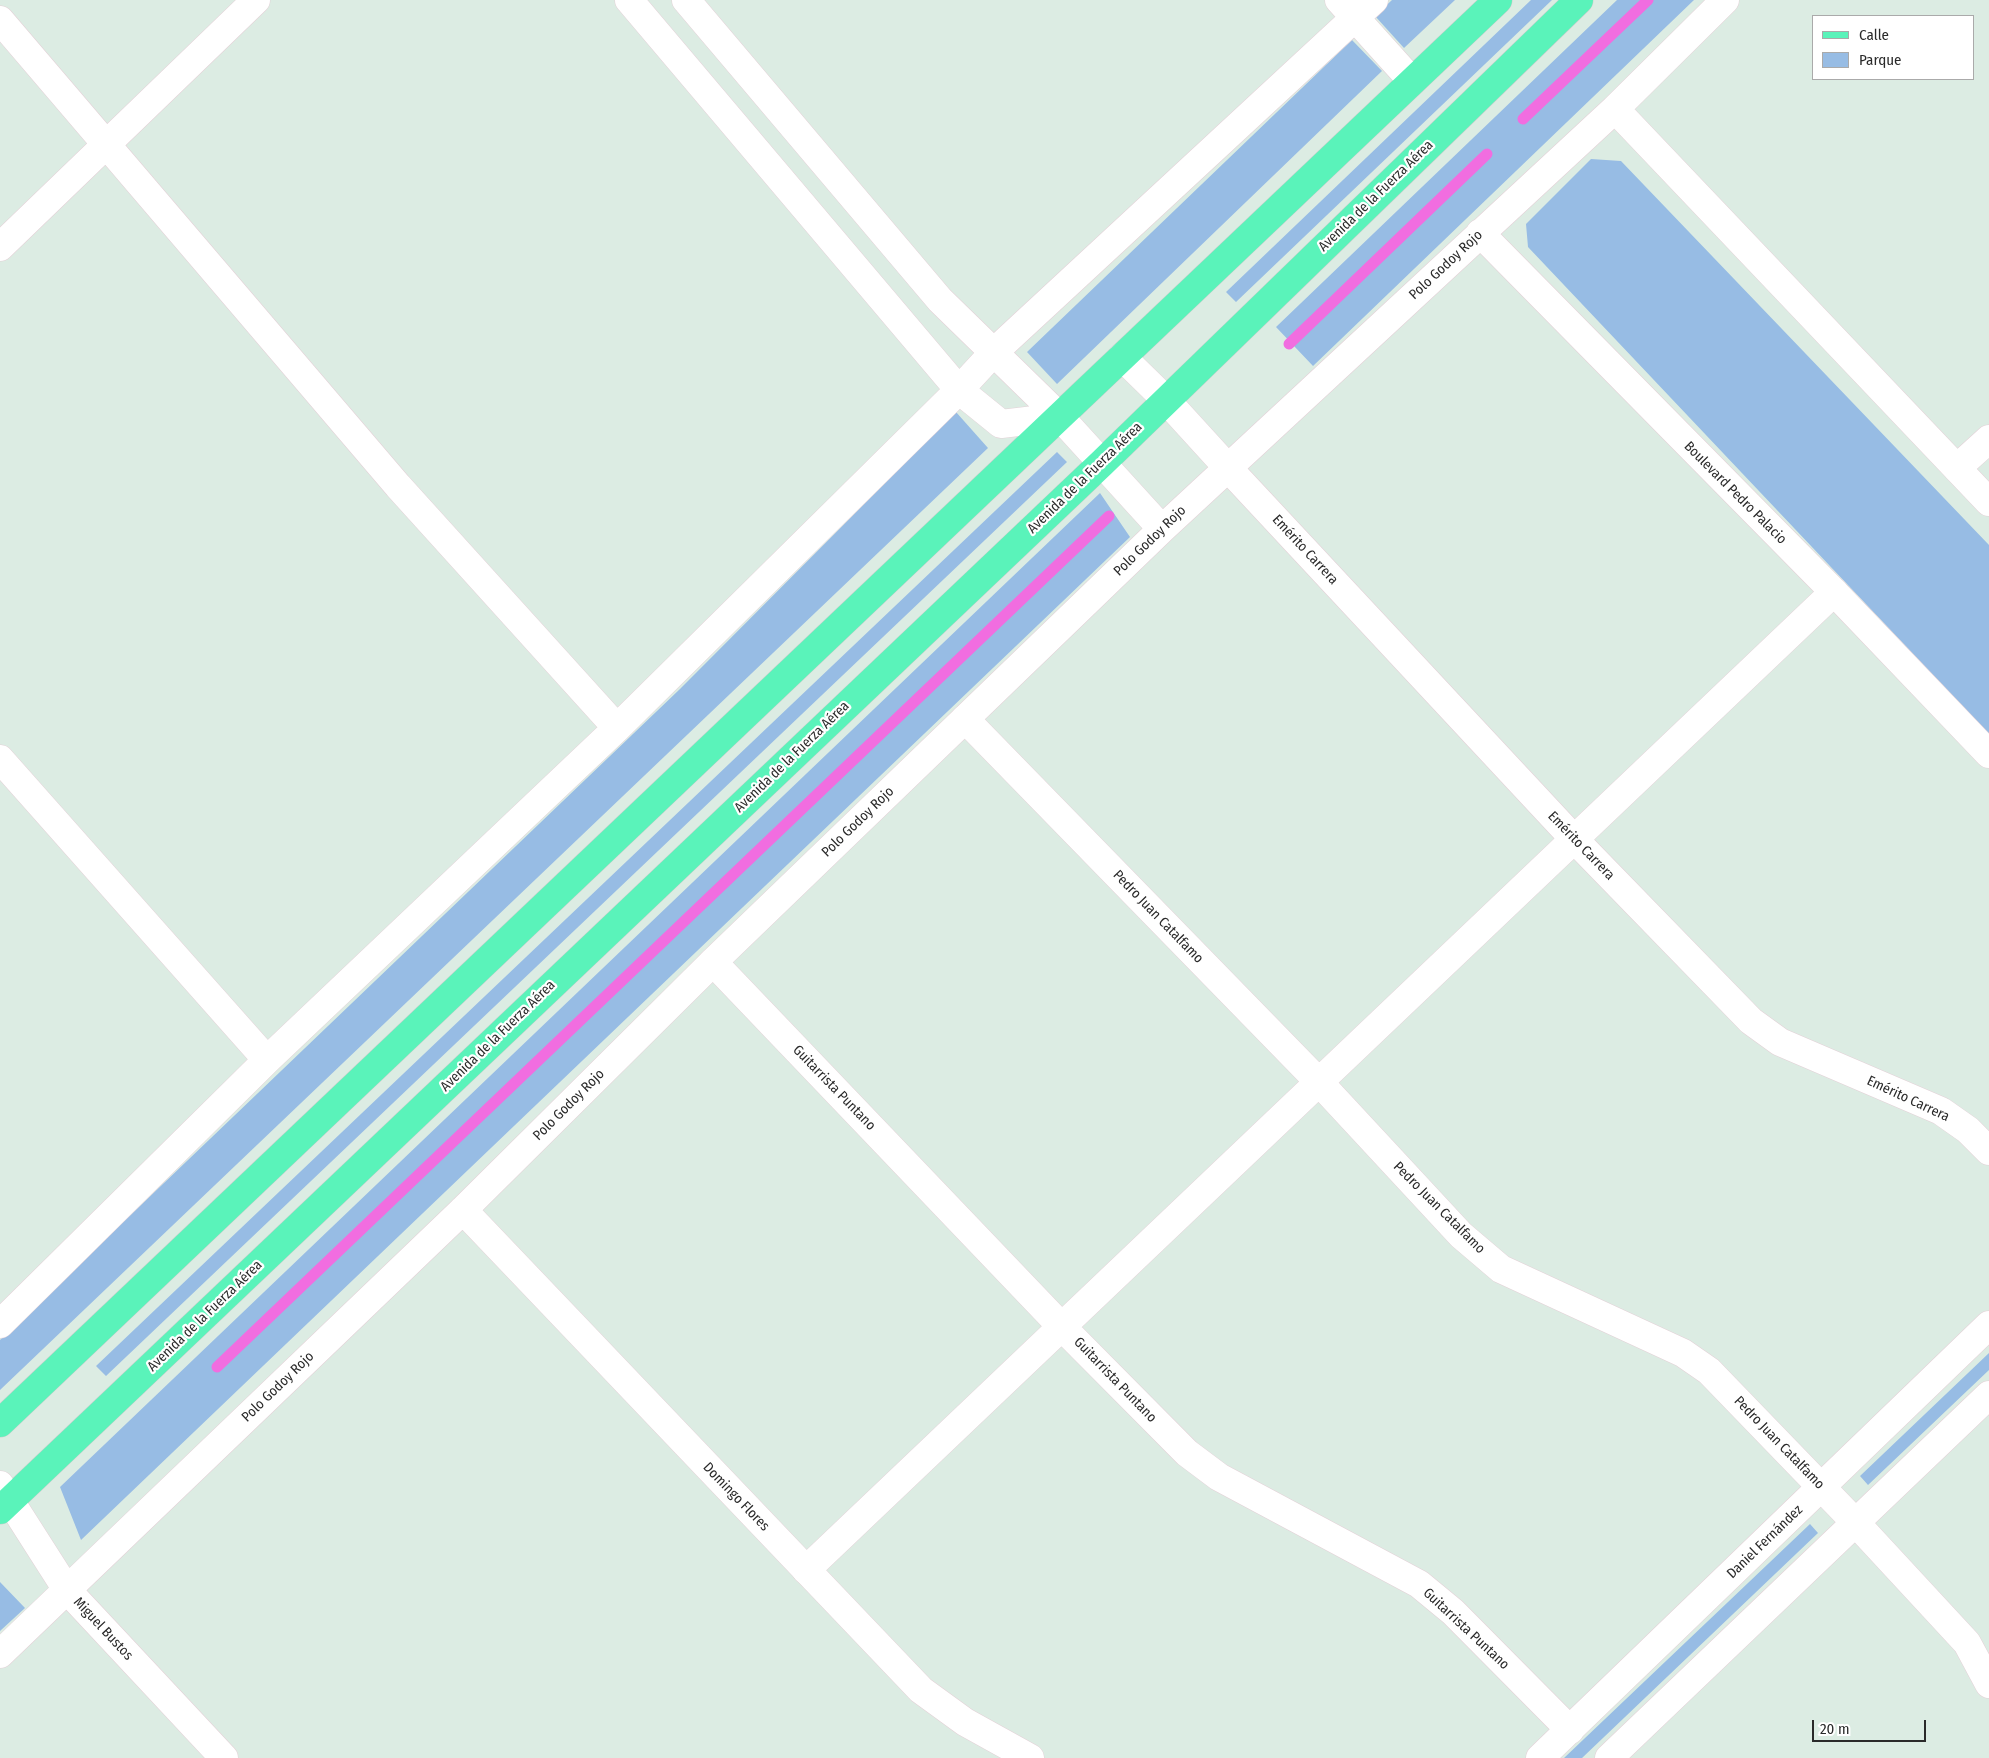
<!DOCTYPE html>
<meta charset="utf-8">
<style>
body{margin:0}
#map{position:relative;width:1989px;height:1758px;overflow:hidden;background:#dcece3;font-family:"Fira Sans Condensed",sans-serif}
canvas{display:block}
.legend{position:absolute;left:1812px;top:15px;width:162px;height:65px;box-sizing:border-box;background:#fff;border:1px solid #aaa;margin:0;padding:6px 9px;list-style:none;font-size:15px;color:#2a2a2a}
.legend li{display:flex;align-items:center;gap:10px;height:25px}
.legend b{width:25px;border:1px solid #aaa}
.scale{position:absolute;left:1812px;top:1720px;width:114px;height:22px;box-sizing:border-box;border:2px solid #2a2a2a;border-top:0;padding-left:6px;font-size:15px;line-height:18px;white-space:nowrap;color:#2a2a2a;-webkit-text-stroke:4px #fff;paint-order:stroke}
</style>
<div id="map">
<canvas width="1989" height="1758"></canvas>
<ul class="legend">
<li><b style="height:6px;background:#5af3ba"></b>Calle</li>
<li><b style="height:14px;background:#97bce4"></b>Parque</li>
</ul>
<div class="scale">20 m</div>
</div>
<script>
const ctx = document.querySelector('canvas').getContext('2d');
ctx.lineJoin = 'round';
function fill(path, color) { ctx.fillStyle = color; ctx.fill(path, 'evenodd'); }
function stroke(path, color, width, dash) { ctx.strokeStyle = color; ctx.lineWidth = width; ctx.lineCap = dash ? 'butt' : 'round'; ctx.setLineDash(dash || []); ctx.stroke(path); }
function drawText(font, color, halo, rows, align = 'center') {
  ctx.font = font + ' "Fira Sans Condensed",sans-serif'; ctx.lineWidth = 4.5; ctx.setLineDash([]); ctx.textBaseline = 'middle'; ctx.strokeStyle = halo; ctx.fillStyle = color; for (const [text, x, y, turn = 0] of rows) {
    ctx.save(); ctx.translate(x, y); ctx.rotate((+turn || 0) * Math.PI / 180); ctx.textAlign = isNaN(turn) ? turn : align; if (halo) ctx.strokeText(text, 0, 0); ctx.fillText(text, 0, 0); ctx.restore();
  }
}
fill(new Path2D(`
 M1392,0H1455L1404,48L1375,16Z
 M1531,0H1552L1236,302L1226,292Z
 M1617,0H1694L1313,366L1276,327Z
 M1352,40L1382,71L1057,384L1027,352Z
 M1591,159L1621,161L1989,545V734L1528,247L1526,224Z
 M956,412L988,448L0,1390V1340L680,689Z
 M1057,452L1067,462L106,1376L96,1366Z
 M1100,493L1130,537L81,1540L60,1487Z
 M1989,1353V1370L1868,1485L1860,1476Z
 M1810,1524L1818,1533L1582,1758H1564Z
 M0,1582L25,1608L0,1631Z`), '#97bce4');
stroke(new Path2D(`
 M1523,119L1648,0
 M1289,344L1487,154
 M217,1367L1109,516`), '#f16de0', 11);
const street = new Path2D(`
 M1339,0L1412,81
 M0,20L398,486L617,728
 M0,247L256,0
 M1228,468L1575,840L1751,1021L1780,1042L1941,1111L1968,1130L1989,1151
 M1957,468L1989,439
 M965,719L1319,1082L1461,1235L1501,1269L1683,1353L1709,1371L1855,1522L1967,1643L1989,1684
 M0,759L267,1060
 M713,962L1061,1326L1187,1453L1219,1477L1419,1584L1453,1612L1570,1730
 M0,1324L267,1060L617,728L959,390L994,352L1374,0
 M806,1570L1834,592`);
const secondary = new Path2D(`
 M629,0L959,390L1001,424L1060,417
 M686,0L940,300L1060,417L1162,529
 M1615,109L1989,502
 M1480,233L1834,592L1989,754
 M1122,357L1166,400L1228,468
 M463,1210L921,1690L965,1722L1030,1758
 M0,1485L67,1590L224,1758
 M0,1654L463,1210L713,962L1162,529L1615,109L1725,0
 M1540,1758L1989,1325
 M1609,1758L1989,1395`);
const primary = new Path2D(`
 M0,1423L1498,0
 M0,1510L1102,463L1579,0`);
stroke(street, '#e3d1d7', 29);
stroke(secondary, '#e3d1d7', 29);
stroke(primary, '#ccc', 29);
stroke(street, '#fff', 28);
stroke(secondary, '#fff', 28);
stroke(primary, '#5af3ba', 28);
drawText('14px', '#2a2a2a', '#fff', [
 ["Avenida de la Fuerza Aérea",1376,196,-44],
 ["Polo Godoy Rojo",1446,265,-43],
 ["Avenida de la Fuerza Aérea",1085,478,-44],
 ["Boulevard Pedro Palacio",1735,493,45],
 ["Polo Godoy Rojo",1150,541,-44],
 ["Emérito Carrera",1305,550,47],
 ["Avenida de la Fuerza Aérea",792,757,-44],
 ["Polo Godoy Rojo",858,822,-44],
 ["Emérito Carrera",1581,846,46],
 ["Pedro Juan Catalfamo",1158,917,46],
 ["Avenida de la Fuerza Aérea",498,1036,-44],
 ["Guitarrista Puntano",834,1088,46],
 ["Emérito Carrera",1908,1099,25],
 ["Polo Godoy Rojo",569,1105,-45],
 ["Pedro Juan Catalfamo",1439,1208,45],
 ["Avenida de la Fuerza Aérea",205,1316,-44],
 ["Guitarrista Puntano",1115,1380,46],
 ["Polo Godoy Rojo",278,1387,-44],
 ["Pedro Juan Catalfamo",1779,1443,46],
 ["Domingo Flores",736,1497,46],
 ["Daniel Fernández",1765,1542,-44],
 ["Miguel Bustos",103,1629,47],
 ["Guitarrista Puntano",1466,1629,43]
]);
</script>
